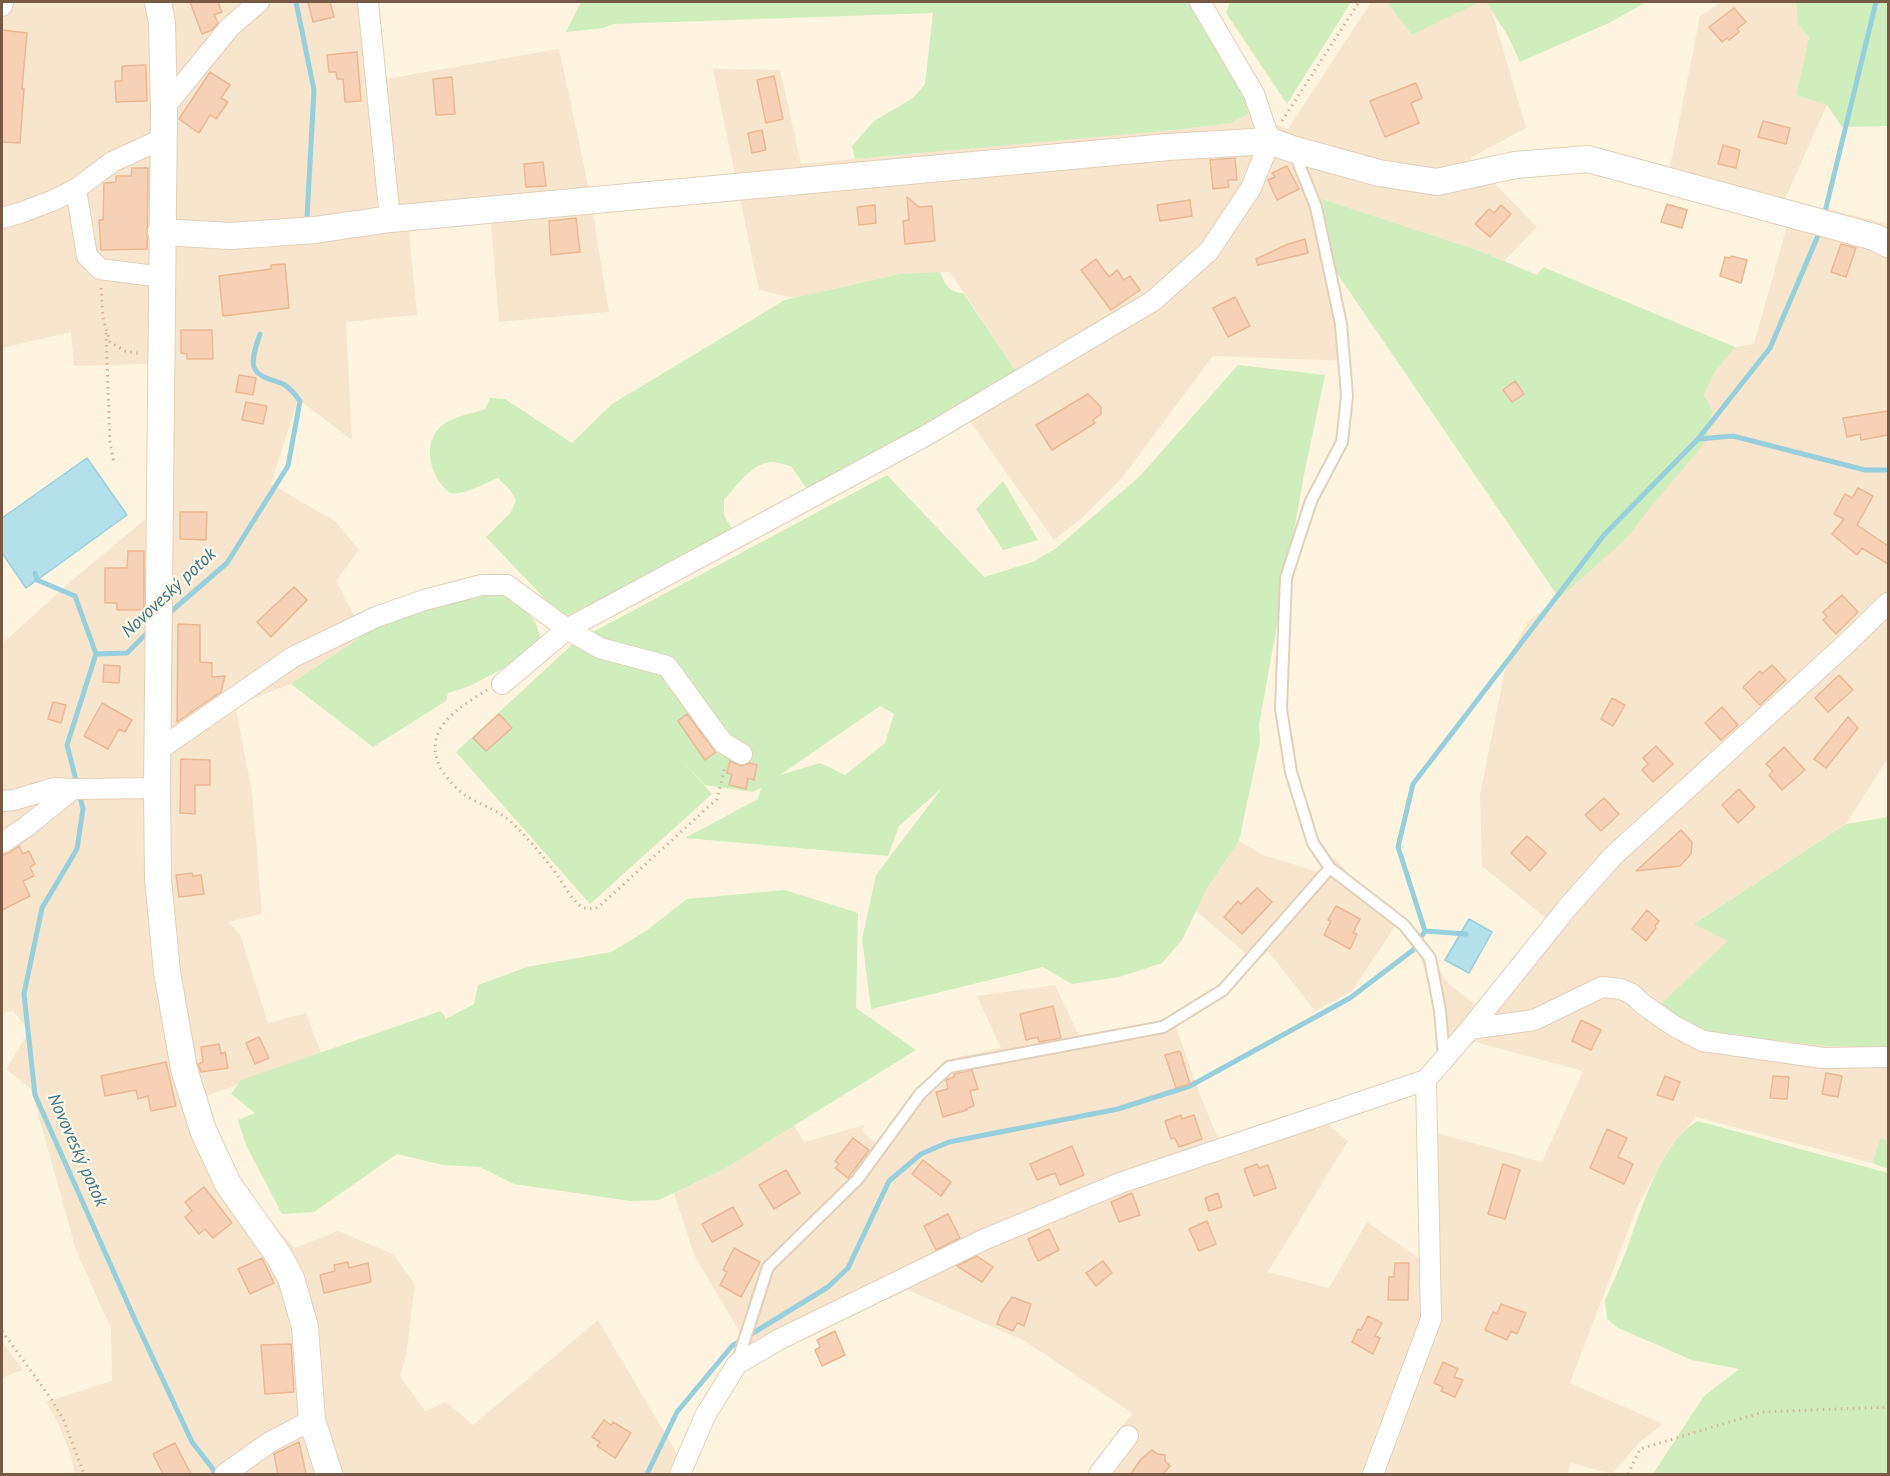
<!DOCTYPE html>
<meta charset="utf-8">
<style>
body{margin:0}
#map{position:relative;width:1890px;height:1476px;overflow:hidden;background:#fef4e0;font-family:"PT Sans",sans-serif}
canvas{display:block}
.frame{position:absolute;inset:0;border:3px solid #775945;pointer-events:none}
</style>
<div id="map">
<canvas width="1890" height="1476"></canvas>
<div class="frame"></div>
</div>
<script>
const ctx = document.querySelector('canvas').getContext('2d');
ctx.lineJoin = 'round';
function fill(path, color) { ctx.fillStyle = color; ctx.fill(path, 'evenodd'); }
function stroke(path, color, width, dash) { ctx.strokeStyle = color; ctx.lineWidth = width; ctx.lineCap = dash ? 'butt' : 'round'; ctx.setLineDash(dash || []); ctx.stroke(path); }
function drawText(font, color, halo, rows, align = 'center') {
  ctx.font = font + ' "PT Sans",sans-serif'; ctx.lineWidth = 4.5; ctx.setLineDash([]); ctx.textBaseline = 'middle'; ctx.strokeStyle = halo; ctx.fillStyle = color; for (const [text, x, y, turn = 0] of rows) {
    ctx.save(); ctx.translate(x, y); ctx.rotate((+turn || 0) * Math.PI / 180); ctx.textAlign = isNaN(turn) ? turn : align; if (halo) ctx.strokeText(text, 0, 0); ctx.fillText(text, 0, 0); ctx.restore();
  }
}
fill(new Path2D(`
 M2,2H374L380,80L559,49L589,189L609,312L499,322L491,222L409,230L417,315L346,322L352,440L298,399L271,484L335,521L359,550L336,581L364,634L291,684L235,705L252,792L262,914L228,922L240,934L268,1023L306,1013L321,1053L202,1098L236,1173L261,1210L295,1248L338,1231L393,1254L415,1284L406,1357L400,1376L425,1411L446,1402L473,1425L598,1320L689,1474H75L71,1455L58,1423L46,1402L112,1381L111,1329L76,1250L31,1089L6,1069L30,1031L13,1011L2,1013V644L70,582L149,516L148,364L74,366L71,332L2,348Z
 M1371,2H1387L1412,35L1480,2H1486L1491,8L1526,128L1470,158L1537,227L1504,261L1480,251L1322,199L1350,361L1213,356L1122,478L1082,518L1054,540L962,410L1020,377L950,272L900,274L794,298L759,290L713,69L780,70L801,164L1175,130L1232,123L1249,113L1288,129Z
 M1722,2H1796L1798,24L1809,38L1796,95L1827,105L1785,199L1888,224V758L1846,824L1695,923L1729,941L1703,1033L1828,1046L1888,1048V1141L1881,1139L1872,1163L1696,1117L1671,1146L1638,1205L1570,1383L1663,1424L1640,1442L1612,1474L1571,1463L1567,1474H1087L1132,1413L1025,1341L908,1290L833,1323L757,1361L694,1255L674,1193L724,1169L794,1125L804,1142L864,1125L863,1132L878,1145L912,1097L945,1060L1001,1048L977,996L1055,985L1080,1038L1173,1018L1199,1093L1218,1138L1308,1108L1348,1141L1268,1272L1329,1288L1367,1222L1426,1263L1422,1129L1542,1162L1583,1071L1475,1042L1438,1048L1432,994L1418,951L1395,926L1352,991L1315,1011L1268,951L1257,963L1196,911L1207,888L1239,841L1263,855L1319,872L1335,859L1351,876L1400,914L1424,946L1448,983L1477,1006L1547,919L1482,866L1480,795L1506,665L1527,623L1628,537L1707,423L1713,412L1704,395L1715,372L1735,347L1754,344L1788,222L1665,192L1700,16Z
 M2,1342L23,1370L2,1378Z`), '#f7e5ce');
fill(new Path2D(`
 M581,2H1191L1242,91L1249,113L1232,123L1175,130L855,159L852,146L874,121L913,98L925,84L933,13L614,24L603,28L566,32Z
 M1230,2H1351L1287,104L1226,13Z
 M1387,2H1480L1412,35Z
 M1486,2H1646L1611,22L1520,62L1508,36Z
 M1796,2H1888V126L1842,127L1827,105L1796,95L1809,38L1798,24Z
 M1322,199L1480,251L1537,275L1543,267L1735,347L1715,372L1704,395L1713,412L1708,423V439L1648,510L1628,537L1559,598L1336,272Z
 M940,272C945,284 949,293 963,293L1020,377L809,492L791,466C785,465 778,462 772,462C751,463 737,486 724,500V515L732,529L660,570L563,618L486,537L511,512L516,500L510,490L498,478C482,484 467,495 450,493C428,476 419,436 449,421C460,415 474,413 485,409L490,398L505,399L572,443L612,404L785,300L900,274Z
 M1238,365L1325,375L1304,475L1259,725L1260,742L1239,841L1207,888L1182,940L1162,963L1119,977L1072,984L1043,967L871,1009L862,939L876,875L942,788L899,826L888,856L685,838L758,799L761,788L753,792L705,785L676,754L712,794L590,904L456,752L576,641L887,475L984,577L1033,562L1055,549L1139,477ZM880,706L894,714L885,743L845,775L820,763L780,775Z
 M1003,481L1038,540L1003,550L976,509Z
 M495,592L513,594L535,621L541,639L508,666L470,686L448,693L446,701L373,747L291,684L384,621Z
 M1888,817V1048L1828,1046L1703,1033L1660,1005L1728,941L1694,924L1846,824Z
 M785,890L858,913L856,1008L916,1050L724,1169L659,1200L630,1201L514,1184L480,1167L443,1165L397,1154L314,1212L282,1214L246,1145L238,1120L255,1113L231,1094L241,1080L441,1011L446,1019L474,1004L478,985L527,967L611,952L646,931L687,899Z
 M1698,1121L1888,1173V1474H1653L1704,1396L1739,1369L1692,1360L1618,1328L1607,1319L1605,1301C1612,1284 1620,1267 1627,1249C1640,1213 1662,1139 1698,1121Z
 M1881,1138L1888,1141V1169L1872,1163Z`), '#cfedbd');
const water = new Path2D(`
 M87,458L127,515L26,588L2,553V518Z
 M1469,919L1492,932L1469,973L1445,960Z`);
fill(water, '#b3e0ea');
stroke(water, '#98cfdc', 1.5);
stroke(new Path2D(`
 M296,2L314,90L307,217
 M1824,216L1876,2
 M1698,439L1770,348L1820,231
 M35,573L37,580L75,596L96,654
 M167,615L227,563L288,466L300,401C295,394 290,388 283,384C274,380 258,378 254,367C251,358 257,343 260,334
 M77,784L67,745L96,654L127,653L149,631
 M79,793L83,809L77,849L42,908L24,994L35,1095L136,1322L192,1442L213,1469L215,1474
 M1425,931L1466,934
 M647,1474L677,1412L732,1346L828,1287L848,1268L889,1181L921,1154L949,1142L1118,1109L1190,1086L1350,998L1413,950L1425,931L1398,847L1413,784L1604,535L1698,439L1733,436L1865,470H1888`), '#98cfdc', 5);
const building = new Path2D(`
 M190,2H218L222,12L214,15L218,23L212,30L202,34Z
 M308,2H330L334,17L313,22Z
 M1734,8L1746,22L1737,29L1739,32L1729,40L1727,38L1722,42L1709,27Z
 M2,30L27,33L22,89H24L20,143L2,142Z
 M357,52L361,101L345,102L343,79H337L336,72H329L327,55Z
 M146,65L147,101L116,102L115,81H122V66Z
 M210,72L230,85L221,98L228,102L216,119L210,115L199,133L179,119Z
 M774,76L783,119L766,123L757,80Z
 M452,77L455,114L436,115L433,79Z
 M1416,83L1422,98L1411,103L1419,123L1385,137L1370,101Z
 M1763,121L1790,128L1786,144L1758,137Z
 M762,130L766,150L752,153L748,133Z
 M1723,145L1740,150L1736,168L1718,164Z
 M1235,158L1237,180H1228L1229,187L1213,189L1210,160Z
 M543,162L546,186L526,187L524,164Z
 M1287,166L1299,189L1277,200L1268,180L1275,177L1272,173Z
 M132,168H148L147,249L101,250L99,220H103L104,183L116,182V176H131Z
 M907,197L919,207L932,206L935,241L905,244L903,221L909,220Z
 M1190,200L1192,216L1160,221L1157,205Z
 M1667,204L1687,210L1682,228L1661,222Z
 M875,205L876,223L859,225L857,207Z
 M1501,205L1511,214L1490,237L1475,224L1489,209L1494,213Z
 M576,218L580,252L551,255L549,221Z
 M1305,239L1308,253L1258,265L1256,259L1288,244Z
 M1841,244L1856,248L1846,277L1831,272Z
 M1731,256L1747,260L1741,283L1720,276L1725,257L1730,258Z
 M1096,259L1109,277L1117,270L1124,280L1130,276L1140,290L1111,310L1081,270Z
 M285,264L289,308L223,316L219,276L271,269V265Z
 M1235,297L1250,326L1228,337L1213,308Z
 M181,330H212L213,359H187V354L181,353Z
 M239,375L256,378L253,395L236,392Z
 M1515,381L1524,394L1512,402L1503,390Z
 M1088,394L1101,407V414L1093,420L1095,423L1052,450L1036,425Z
 M246,402L267,406L263,424L242,420Z
 M1888,411V435L1861,440L1860,434L1847,437L1843,418Z
 M1858,488L1873,496L1857,525L1888,546V564L1862,548L1857,555L1832,534L1844,519L1834,514L1845,494L1852,498Z
 M180,512H207L206,540L180,539Z
 M128,551H144V610H117V603H105V568H127Z
 M294,587L307,600L271,637L257,622Z
 M1842,595L1858,612L1836,634L1823,620L1827,617L1823,612Z
 M178,624L200,625V662L212,663V677L225,676L221,692L177,722Z
 M104,665L120,666L119,683L103,682Z
 M1772,665L1786,680L1760,705L1743,687L1760,671L1762,674Z
 M1839,675L1853,690L1828,712L1815,698Z
 M1612,698L1625,705L1613,726L1601,719Z
 M53,702L66,705L61,723L48,719Z
 M102,703L132,720L125,732L119,729L108,749L84,736Z
 M1722,707L1738,725L1721,740L1705,723Z
 M499,714L512,728L486,751L473,738Z
 M687,714L716,752L705,760L678,721Z
 M1848,717L1858,728L1826,768L1814,759Z
 M1656,746L1673,764L1653,782L1642,770L1648,764L1643,758Z
 M1784,747L1805,770L1782,790L1769,775L1773,771L1766,764Z
 M181,759L210,760V785H195V814L180,813Z
 M730,761L741,766L750,763L757,765L754,780L748,778L746,789L729,785L732,774L727,773Z
 M1739,789L1755,807L1738,823L1722,805Z
 M1604,798L1619,814L1601,831L1585,815Z
 M1681,830L1692,842L1691,854L1680,866L1636,871Z
 M1527,836L1546,853L1530,871L1511,853Z
 M19,846L23,854L29,851L35,864L30,867L34,876L23,881L30,896L2,910V855L9,853Z
 M192,873L193,876L201,875L204,894L179,897L176,875Z
 M1257,888L1272,902L1242,934L1224,917L1238,901L1241,904Z
 M1336,906L1360,919L1353,933L1357,934L1350,949L1324,935L1331,921L1328,920Z
 M1647,910L1659,921L1655,926L1656,928L1646,941L1632,929Z
 M1053,1006L1061,1038L1039,1042L1038,1037L1026,1040L1020,1014Z
 M1581,1020L1601,1030L1591,1050L1572,1041Z
 M259,1037L269,1058L255,1064L246,1043Z
 M219,1044L221,1054L225,1052L228,1068L201,1072L198,1064L203,1062L201,1047Z
 M1180,1051L1190,1084L1176,1088L1165,1055Z
 M166,1062L176,1106L151,1111L148,1096L138,1099L136,1090L105,1096L101,1076Z
 M972,1070L978,1089L970,1091L974,1106L966,1109L967,1110L943,1117L936,1092L948,1089L946,1080L954,1077V1074Z
 M1826,1073L1842,1076L1838,1097L1822,1094Z
 M1665,1076L1680,1082L1673,1100L1657,1095Z
 M1773,1076L1789,1077L1787,1099L1770,1098Z
 M1181,1115L1182,1119L1194,1115L1202,1139L1179,1147L1175,1138L1171,1139L1165,1121Z
 M1607,1129L1627,1138L1618,1157L1633,1164L1624,1184L1590,1168Z
 M853,1138L869,1150L848,1178L835,1168L839,1164L835,1161Z
 M1072,1146L1084,1175L1060,1185L1055,1173L1037,1180L1030,1164Z
 M923,1160L951,1182L941,1196L912,1174Z
 M1257,1164L1259,1168L1268,1165L1276,1188L1254,1196L1244,1169Z
 M1503,1164L1520,1170L1505,1219L1488,1214Z
 M786,1170L800,1193L774,1209L759,1185Z
 M204,1187L232,1223L213,1238L205,1229L199,1234L185,1217L192,1211L185,1202Z
 M1132,1193L1140,1215L1119,1222L1111,1202Z
 M1218,1193L1222,1207L1209,1211L1205,1198Z
 M733,1207L743,1225L712,1242L702,1224Z
 M948,1214L960,1238L936,1250L924,1226Z
 M1207,1221L1216,1244L1199,1251L1189,1229Z
 M1049,1229L1059,1250L1038,1261L1028,1239Z
 M734,1248L760,1262L741,1297L720,1285L727,1272L723,1270Z
 M977,1256L993,1267L982,1282L957,1266Z
 M262,1258L274,1283L250,1294L238,1269Z
 M1103,1261L1112,1273L1096,1286L1086,1273Z
 M348,1262L349,1268L368,1263L371,1282L324,1293L320,1275L335,1271L334,1265Z
 M1395,1263H1409L1408,1300H1388L1389,1277H1394Z
 M1012,1297L1031,1304L1024,1326L1017,1323L1013,1331L997,1324L1001,1313Z
 M1501,1304L1526,1313L1517,1334L1511,1331L1507,1340L1485,1330L1493,1312L1497,1314Z
 M1368,1316L1382,1323L1375,1336L1380,1338L1373,1354L1352,1342L1358,1329L1361,1330Z
 M835,1331L845,1355L822,1366L815,1350L820,1347L817,1340Z
 M291,1344L294,1392L265,1394L261,1345Z
 M1443,1362L1458,1369L1454,1377L1463,1380L1455,1397L1441,1391L1443,1387L1434,1383Z
 M604,1420L611,1425L613,1422L631,1433L615,1458L597,1446L600,1442L592,1437Z
 M299,1442L306,1474H278L274,1454Z
 M175,1443L191,1474H163L153,1454Z
 M1152,1450L1157,1454L1165,1455V1461L1170,1466L1163,1474H1131L1141,1459Z`);
fill(building, '#f6d1b5');
stroke(building, '#ebb894', 1.5);
const service = new Path2D(`
 M1294,152L1316,207L1341,324L1347,396L1342,442L1311,501L1286,578L1281,709L1291,772L1313,843L1330,868L1404,925L1430,958L1440,1011L1444,1057
 M737,1363L768,1267L857,1180L920,1094L949,1067L1163,1027L1223,990L1330,868`);
const minor = new Path2D(`
 M368,2L390,219
 M2,6L3,2
 M164,108L230,27L259,2
 M76,189L87,256L100,269L162,277
 M2,218L20,213L54,200L76,189L112,162L162,139
 M502,684L567,629L600,648L667,666L723,743L742,754
 M157,751L293,657L376,617L424,600L482,585H507L567,629L927,435L1153,301L1209,251L1251,188L1270,141L1254,94L1200,2
 M2,801L14,800L54,788L73,789
 M2,843L26,827L73,789L157,788
 M1470,1029L1567,908L1613,856L1847,643L1888,603
 M225,1474L270,1442L312,1420
 M680,1474L705,1416L737,1364L780,1339L983,1240L1120,1183L1426,1080L1470,1029L1534,1020L1602,987L1621,989L1632,994L1644,1005L1674,1026L1703,1041L1823,1058L1888,1057
 M1099,1474L1128,1436
 M1373,1474L1431,1319L1426,1080`);
const tertiary = new Path2D(`
 M158,2L162,23L164,108L157,788L158,879L167,972L184,1069L203,1130L228,1184L279,1256L291,1278L305,1327L312,1420L329,1474
 M161,232L231,236L315,230L390,219L1168,147L1270,141L1292,149L1379,173L1437,182L1515,165L1588,159L1874,237L1888,244`);
stroke(service, '#e3d0bb', 14);
stroke(minor, '#e3d0bb', 22);
stroke(tertiary, '#e3d0bb', 28);
stroke(new Path2D(`
 M1282,121L1359,2
 M101,288L103,318L110,342L125,351L142,354
 M106,333L110,443L114,463
 M487,690C458,708 422,729 440,767C446,778 455,788 465,795C480,805 499,810 512,823C528,838 542,855 555,872C564,884 570,899 583,908L595,909L603,903L717,799L725,767
 M2,1331L52,1400L64,1421L84,1474
 M1628,1474L1640,1449L1763,1412L1888,1407`), '#dbb498', 3, [1.5, 4.5]);
stroke(service, '#fff', 10);
stroke(minor, '#fff', 20);
stroke(tertiary, '#fff', 26);
drawText('italic 18px', '#3a7786', '#fff7e8', [
 ["Novoveský potok",169,593,-43],
 ["Novoveský potok",77,1150,66]
]);
</script>
